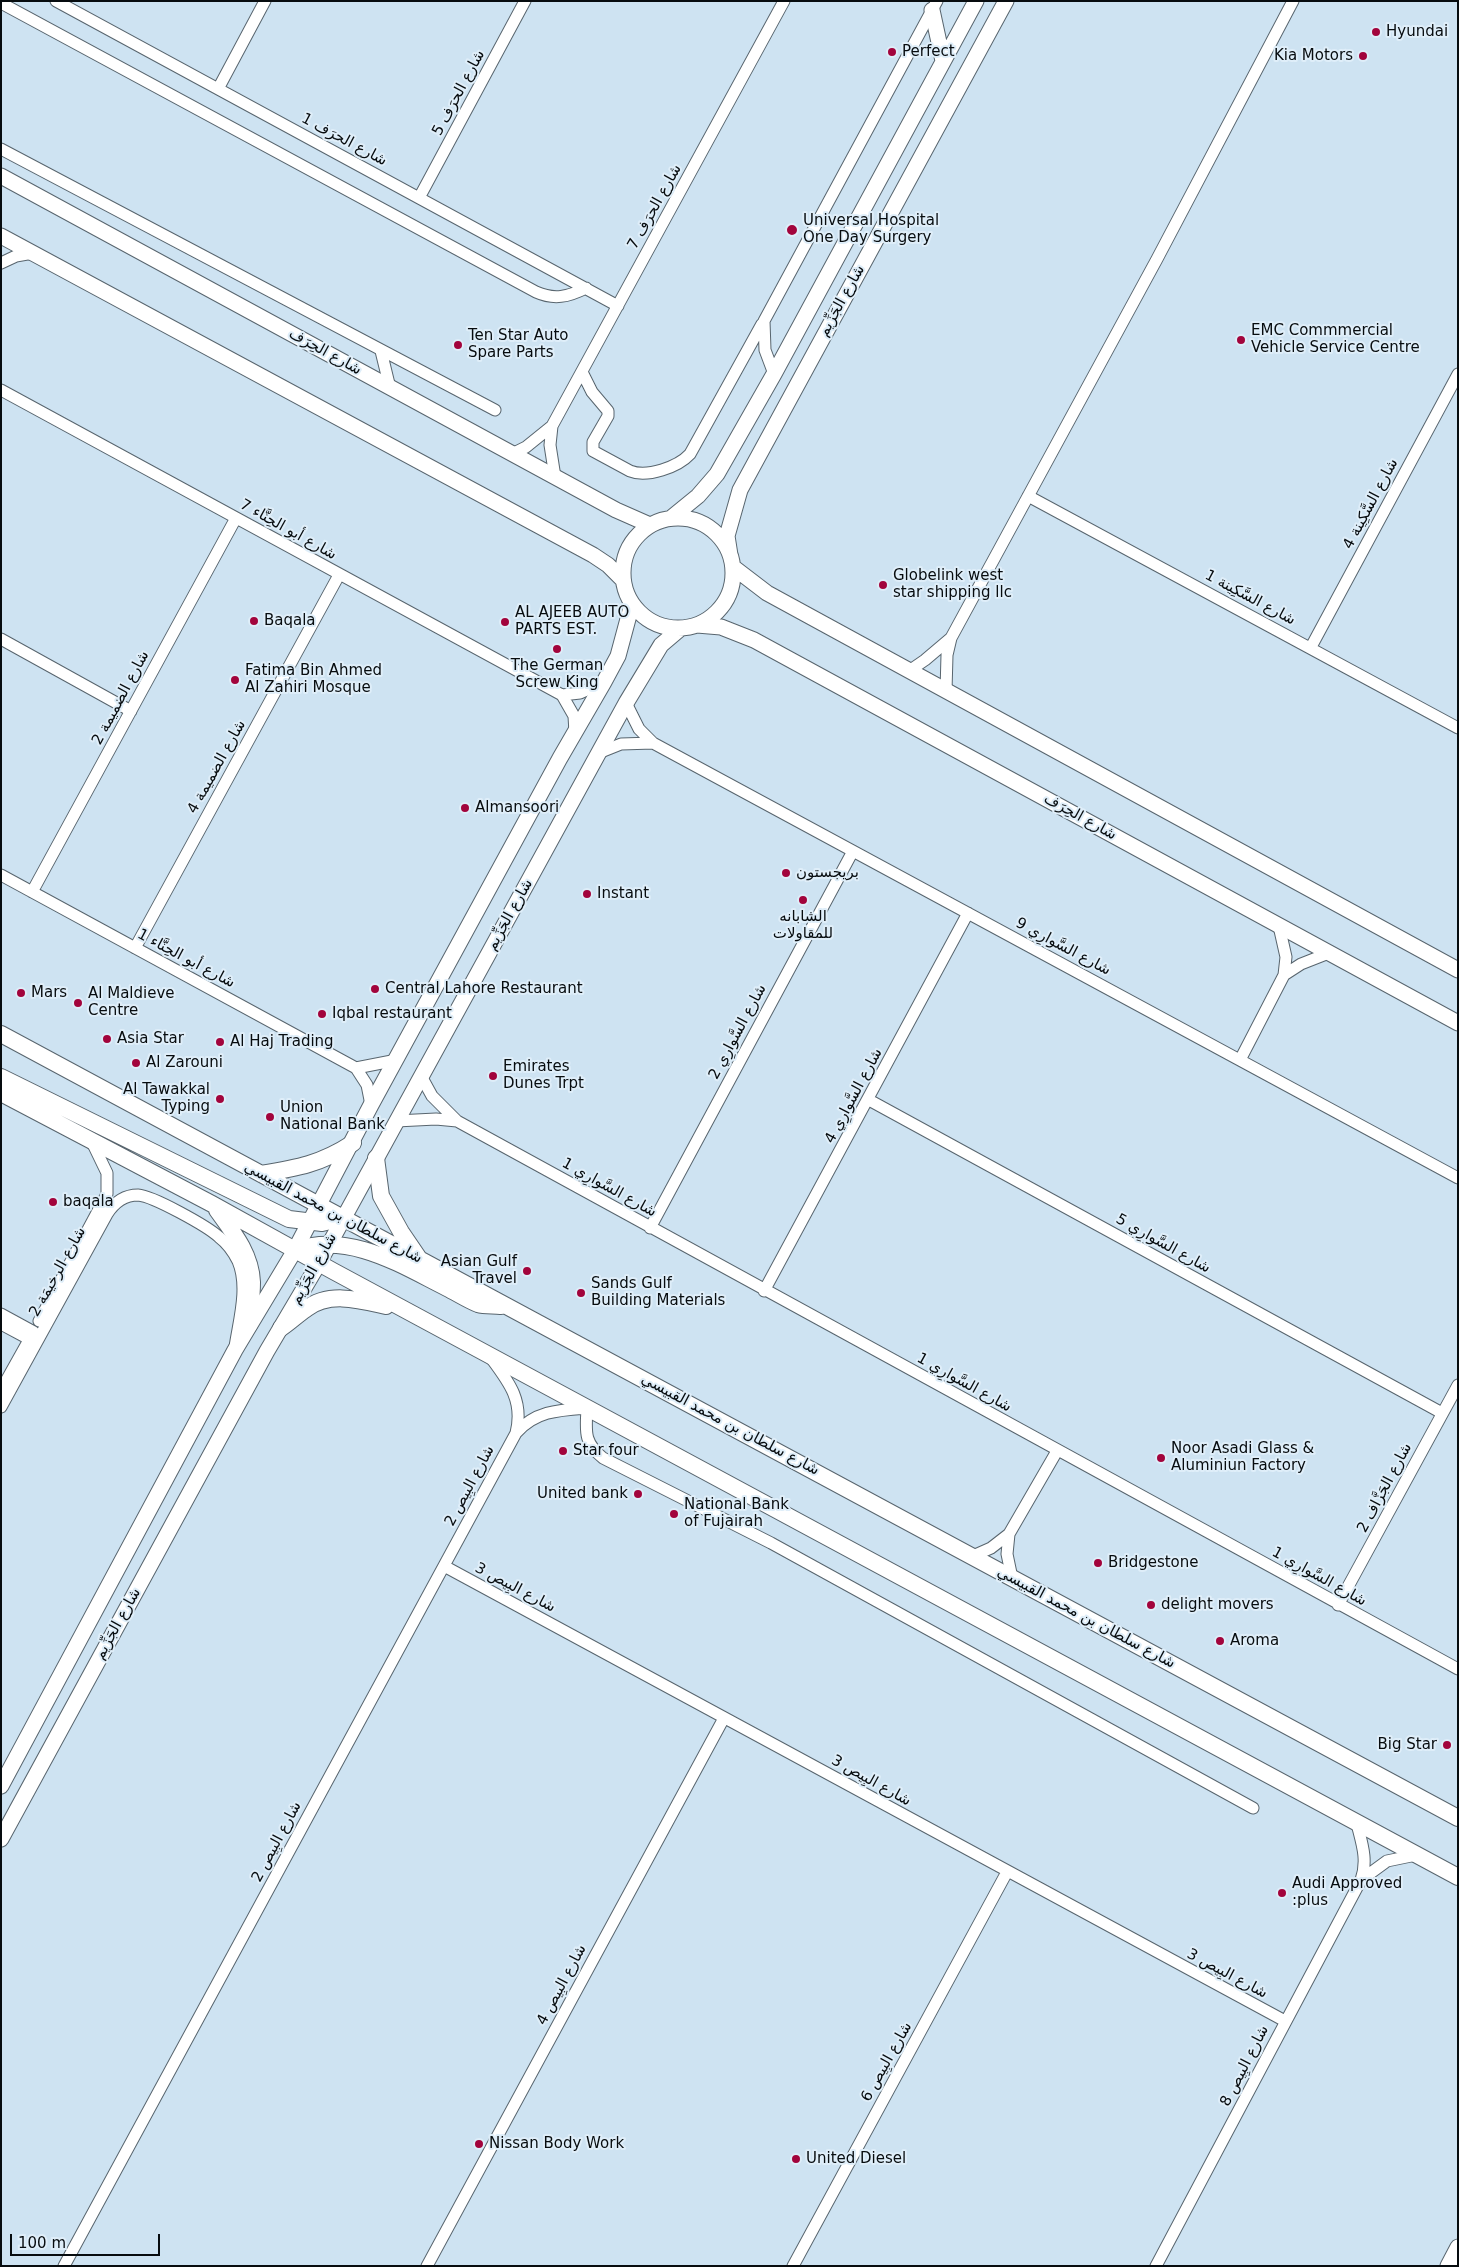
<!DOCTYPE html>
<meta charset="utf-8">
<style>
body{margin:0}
#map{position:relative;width:1459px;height:2267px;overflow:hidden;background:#dfeef9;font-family:"DejaVu Sans",sans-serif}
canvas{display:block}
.frame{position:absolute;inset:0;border:2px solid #070c0f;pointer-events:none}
.scale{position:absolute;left:10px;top:2234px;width:150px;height:22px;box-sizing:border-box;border:2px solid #070c0f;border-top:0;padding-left:6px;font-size:15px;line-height:18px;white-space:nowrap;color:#070c0f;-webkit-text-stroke:4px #dfeef9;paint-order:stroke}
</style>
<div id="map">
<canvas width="1459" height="2267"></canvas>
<div class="frame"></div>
<div class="scale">100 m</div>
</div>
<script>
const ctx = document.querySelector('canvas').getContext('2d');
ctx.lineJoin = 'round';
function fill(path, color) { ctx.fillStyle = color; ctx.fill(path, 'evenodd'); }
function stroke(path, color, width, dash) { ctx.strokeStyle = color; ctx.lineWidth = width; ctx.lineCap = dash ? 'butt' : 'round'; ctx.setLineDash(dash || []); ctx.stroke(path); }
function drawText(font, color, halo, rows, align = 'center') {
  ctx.font = font + ' "DejaVu Sans",Cairo,sans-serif'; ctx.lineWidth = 4; ctx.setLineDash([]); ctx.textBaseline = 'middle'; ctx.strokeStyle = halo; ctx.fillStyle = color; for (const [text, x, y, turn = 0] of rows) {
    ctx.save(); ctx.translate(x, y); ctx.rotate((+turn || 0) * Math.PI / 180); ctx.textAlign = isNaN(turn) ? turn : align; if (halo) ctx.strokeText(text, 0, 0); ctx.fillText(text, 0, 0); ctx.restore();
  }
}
fill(new Path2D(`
 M1,1H1458V2266H1Z`), '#cee3f2');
const minor = new Path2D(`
 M56,1L618,306
 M1,3L536,292C554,300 568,297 586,288
 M218,89L265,1
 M1,149L495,410
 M419,198L525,1
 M1,263L16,256L33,253
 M381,351L390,388
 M582,372L592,392L608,411V416L593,442V451L630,471C647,478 678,467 690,454L762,324
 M774,374L765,350L764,321L937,1
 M1,390L562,695L574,716L575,733
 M552,426L550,445L555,477
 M512,454L526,447L552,426L784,1
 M1028,496L1458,728
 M1,639L131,711
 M1311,647L1458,374
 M909,671L925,660L951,638
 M946,691L947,655L951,638L1157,259L1293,1
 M562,695L580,693L602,683
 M626,703L639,729L653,743L1458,1178
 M601,752L621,744L653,743
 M1,875L356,1068L367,1085L371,1105
 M32,892L236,518
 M135,948L339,575
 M1284,975L1301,964L1329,953
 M1240,1060L1284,975L1286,957L1279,926
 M356,1068L397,1060
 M421,1076L432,1096L457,1121L1458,1669
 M869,1100L1442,1413
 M396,1121L436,1119L457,1121
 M650,1228L853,851
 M764,1291L968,913
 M1,1314L34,1332V1339L31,1346
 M39,1321L107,1194V1173L92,1142
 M1,1324L29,1339H36
 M491,1358C509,1382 524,1401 516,1433
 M1,1390L29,1340
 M1,1407L107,1214C114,1203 124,1195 138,1195C153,1196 207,1226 219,1237C227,1243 233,1251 238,1261C249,1287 239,1320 235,1347
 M1009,1534L1007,1554L1012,1578
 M973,1556L991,1548L1009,1534L1057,1451
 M444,1566L1285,2021
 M1338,1605L1458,1385
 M1361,1880L1387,1861L1416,1855
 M64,2266L516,1433C535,1411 559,1410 587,1408C586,1431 583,1442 603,1458L771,1543L1253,1808
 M427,2266L724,1718
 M793,2266L1007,1872
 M1156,2266L1361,1880C1368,1860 1362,1844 1357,1824`);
const tertiary = new Path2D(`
 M932,10L943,61
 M1,176L616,510L650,525
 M1,236L593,555L608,565L623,580
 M671,518L698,496L717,474L774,374L976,1
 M623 573a55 55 0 1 1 110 0a55 55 0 1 1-110 0Z
 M730,555L727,536L740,490L1006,1
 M733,567L767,593L1458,970
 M697,625L721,627L754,640L1458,1023
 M1,1786L235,1350L295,1250L371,1105L560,758L604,682L618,656L632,604
 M1,1839L267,1351L319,1263L626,703L661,645L681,628
 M1448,2266L1458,2247`);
const secondary = new Path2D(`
 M1,1034C486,1296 973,1556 1458,1818
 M1,1077L289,1219L322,1223L343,1218
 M1,1093L212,1204L333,1271L1458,1877
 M376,1158L381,1196L401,1232L418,1257
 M261,1174C297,1168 321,1164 353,1143
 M217,1210C233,1232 251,1254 252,1282C252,1296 250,1311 249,1325
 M295,1250C350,1232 399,1264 447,1288C457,1293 468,1300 478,1304C485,1306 494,1305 501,1306
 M281,1328C290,1322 297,1315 306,1309C329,1291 360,1300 386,1306`);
stroke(minor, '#58656e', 13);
stroke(tertiary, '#58656e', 17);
stroke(secondary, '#58656e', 18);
stroke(minor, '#fff', 11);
stroke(tertiary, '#fff', 15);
stroke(secondary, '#fff', 16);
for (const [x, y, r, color] of [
 [1376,32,5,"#a2043c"],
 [892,52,5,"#a2043c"],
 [1363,56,5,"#a2043c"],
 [792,230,6,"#a2043c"],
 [1241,340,5,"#a2043c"],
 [458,345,5,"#a2043c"],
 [883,585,5,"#a2043c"],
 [254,621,5,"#a2043c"],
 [505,622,5,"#a2043c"],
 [557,649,5,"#a2043c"],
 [235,680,5,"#a2043c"],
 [465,808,5,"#a2043c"],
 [786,873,5,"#a2043c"],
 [587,894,5,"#a2043c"],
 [803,900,5,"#a2043c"],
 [375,989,5,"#a2043c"],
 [21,993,5,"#a2043c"],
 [78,1003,5,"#a2043c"],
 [322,1014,5,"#a2043c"],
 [107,1039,5,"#a2043c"],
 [220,1042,5,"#a2043c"],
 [136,1063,5,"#a2043c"],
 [493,1076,5,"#a2043c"],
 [220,1099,5,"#a2043c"],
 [270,1117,5,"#a2043c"],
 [53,1202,5,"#a2043c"],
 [527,1271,5,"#a2043c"],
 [581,1293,5,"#a2043c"],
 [563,1451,5,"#a2043c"],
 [1161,1458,5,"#a2043c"],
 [638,1494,5,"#a2043c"],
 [674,1514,5,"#a2043c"],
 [1098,1563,5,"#a2043c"],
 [1151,1605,5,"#a2043c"],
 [1220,1641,5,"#a2043c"],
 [1447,1745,5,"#a2043c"],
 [1282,1893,5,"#a2043c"],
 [479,2144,5,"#a2043c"],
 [796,2159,5,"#a2043c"]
]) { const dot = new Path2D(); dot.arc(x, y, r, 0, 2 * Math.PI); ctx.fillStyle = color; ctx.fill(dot); stroke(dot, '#dfeef9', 2); }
drawText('15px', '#070c0f', '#dfeef9', [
 ["Hyundai",1386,32],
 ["Perfect",902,52],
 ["Kia Motors",1353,56,"right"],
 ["Universal Hospital",803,221],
 ["One Day Surgery",803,238],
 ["EMC Commmercial",1251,331],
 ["Vehicle Service Centre",1251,348],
 ["Ten Star Auto",468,336],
 ["Spare Parts",468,353],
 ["Globelink west",893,576],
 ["star shipping llc",893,593],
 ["AL AJEEB AUTO",515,613],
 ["PARTS EST.",515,630],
 ["Baqala",264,621],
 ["The German",557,666,"center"],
 ["Screw King",557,683,"center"],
 ["Fatima Bin Ahmed",245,671],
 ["Al Zahiri Mosque",245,688],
 ["Almansoori",475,808],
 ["بريجستون",796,873],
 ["Instant",597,894],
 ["الشابانه",803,917,"center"],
 ["للمقاولات",803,934,"center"],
 ["Central Lahore Restaurant",385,989],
 ["Mars",31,993],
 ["Al Maldieve",88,994],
 ["Centre",88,1011],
 ["Iqbal restaurant",332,1014],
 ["Asia Star",117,1039],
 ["Al Haj Trading",230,1042],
 ["Al Zarouni",146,1063],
 ["Emirates",503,1067],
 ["Dunes Trpt",503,1084],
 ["Al Tawakkal",210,1090,"right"],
 ["Typing",210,1107,"right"],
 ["Union",280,1108],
 ["National Bank",280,1125],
 ["baqala",63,1202],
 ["Asian Gulf",517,1262,"right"],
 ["Travel",517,1279,"right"],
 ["Sands Gulf",591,1284],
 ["Building Materials",591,1301],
 ["Noor Asadi Glass &",1171,1449],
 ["Aluminiun Factory",1171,1466],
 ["Star four",573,1451],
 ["United bank",628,1494,"right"],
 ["National Bank",684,1505],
 ["of Fujairah",684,1522],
 ["Bridgestone",1108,1563],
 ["delight movers",1161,1605],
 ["Aroma",1230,1641],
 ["Big Star",1437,1745,"right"],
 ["Audi Approved",1292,1884],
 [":plus",1292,1901],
 ["Nissan Body Work",489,2144],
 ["United Diesel",806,2159]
], 'left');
drawText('15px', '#070c0f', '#dfeef9', [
 ["شارع الحرَف 5",459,93,-62],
 ["شارع الحرَف 1",344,140,28],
 ["شارع الحرَف 7",655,207,-61],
 ["شارع الجَزِّيم",842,301,-61],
 ["شارع الحِرَف",325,352,29],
 ["شارع السَّكِينة 4",1371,504,-62],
 ["شارع أبو الحِنَّاء 7",288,530,29],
 ["شارع السَّكِينة 1",1250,598,28],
 ["شارع الضميمة 2",121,698,-62],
 ["شارع الضميمة 4",217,767,-61],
 ["شارع الحِرَف",1080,817,29],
 ["شارع الجَزِّيم",510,915,-61],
 ["شارع السَّوارِي 9",1063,947,28],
 ["شارع أبو الحِنَّاء 1",186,959,28],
 ["شارع السَّوارِي 2",738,1032,-62],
 ["شارع السَّوارِي 4",854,1096,-62],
 ["شارع السَّوارِي 1",609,1188,29],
 ["شارع سلطان بن محمد القبيسي",333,1213,28],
 ["شارع السَّوارِي 5",1163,1244,29],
 ["شارع الجَزِّيم",314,1269,-61],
 ["شارع الرخيمَة 2",58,1272,-61],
 ["شارع السَّوارِي 1",964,1383,29],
 ["شارع سلطان بن محمد القبيسي",730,1425,28],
 ["شارع البِيص 2",470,1486,-62],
 ["شارع الجَزَّاف 2",1385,1488,-62],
 ["شارع السَّوارِي 1",1319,1577,29],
 ["شارع البِيص 3",515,1588,28],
 ["شارع سلطان بن محمد القبيسي",1086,1618,28],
 ["شارع الجَزِّيم",118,1624,-61],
 ["شارع البِيص 3",871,1781,29],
 ["شارع البِيص 2",277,1842,-62],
 ["شارع البِيص 3",1227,1974,28],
 ["شارع البِيص 4",562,1985,-62],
 ["شارع البِيص 6",887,2062,-61],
 ["شارع البِيص 8",1245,2066,-63]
]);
</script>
